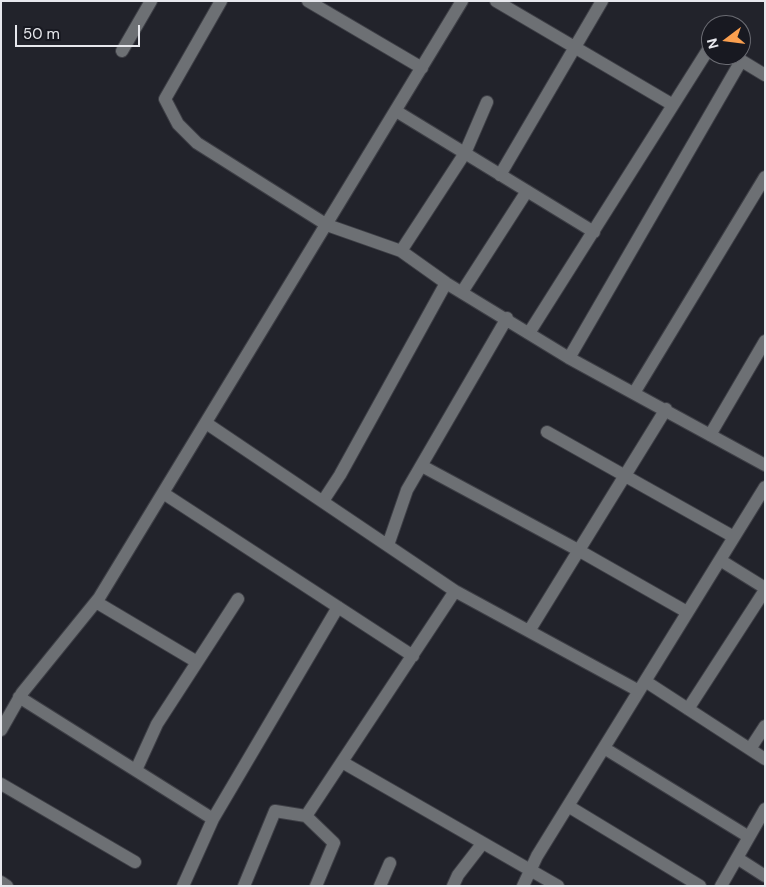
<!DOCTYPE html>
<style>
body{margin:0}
#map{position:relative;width:766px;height:887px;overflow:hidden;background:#22232b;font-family:"DM Sans",sans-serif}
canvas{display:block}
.frame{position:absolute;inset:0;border:2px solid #e7e8ed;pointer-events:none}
.north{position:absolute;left:701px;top:15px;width:50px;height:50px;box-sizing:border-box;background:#181921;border:1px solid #6b6c73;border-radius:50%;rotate:255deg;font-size:14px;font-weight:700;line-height:20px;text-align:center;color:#e7e8ed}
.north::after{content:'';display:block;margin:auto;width:18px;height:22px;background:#fa9f4f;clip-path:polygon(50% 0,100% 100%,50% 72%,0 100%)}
.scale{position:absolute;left:15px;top:25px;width:125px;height:22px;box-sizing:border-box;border:2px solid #e7e8ed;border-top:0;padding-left:6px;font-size:15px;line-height:18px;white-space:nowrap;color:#e7e8ed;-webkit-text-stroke:4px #181921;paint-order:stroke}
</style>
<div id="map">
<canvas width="766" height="887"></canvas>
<div class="frame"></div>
<div class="north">N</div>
<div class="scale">50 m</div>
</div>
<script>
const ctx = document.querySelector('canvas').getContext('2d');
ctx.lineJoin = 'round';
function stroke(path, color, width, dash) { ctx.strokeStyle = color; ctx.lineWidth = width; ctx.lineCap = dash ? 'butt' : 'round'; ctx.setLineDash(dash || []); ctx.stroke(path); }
const minor = new Path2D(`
 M221,1L165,99L178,124L197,143L327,225L401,251L446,283L569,358L765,465
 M308,1L422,68
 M496,1L673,105
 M122,51L151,1
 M732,55L765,75
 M396,111L594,232
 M500,175L602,1
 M401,251L465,153L487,102
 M462,292L527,191
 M529,333L711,45
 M569,358L741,61
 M634,393L765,177
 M206,423L455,591L639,691
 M547,432L734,537
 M710,435L765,341
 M422,466L578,550L687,612
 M163,493L413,656
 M323,501L340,475L446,283
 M388,545L407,490L507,318
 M720,560L765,588
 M96,602L197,662
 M529,631L666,409
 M645,681L765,759
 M19,697L213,819
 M688,709L765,590
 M1,730L22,693L99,598L462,1
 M604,748L749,837
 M750,749L765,726
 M342,762L558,886
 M136,770L157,724L238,599
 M1,784L135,862
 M568,806L700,886
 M306,816L455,591
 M737,858L765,876
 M1,882L7,886
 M183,886L213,819L338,607
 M244,886L275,811L306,816L334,843L316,886
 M380,886L390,863
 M453,886L458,875L482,844
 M523,886L537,856L765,487
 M721,886L765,809`);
stroke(minor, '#3e3f46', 14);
stroke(minor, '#6d7074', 12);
</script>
